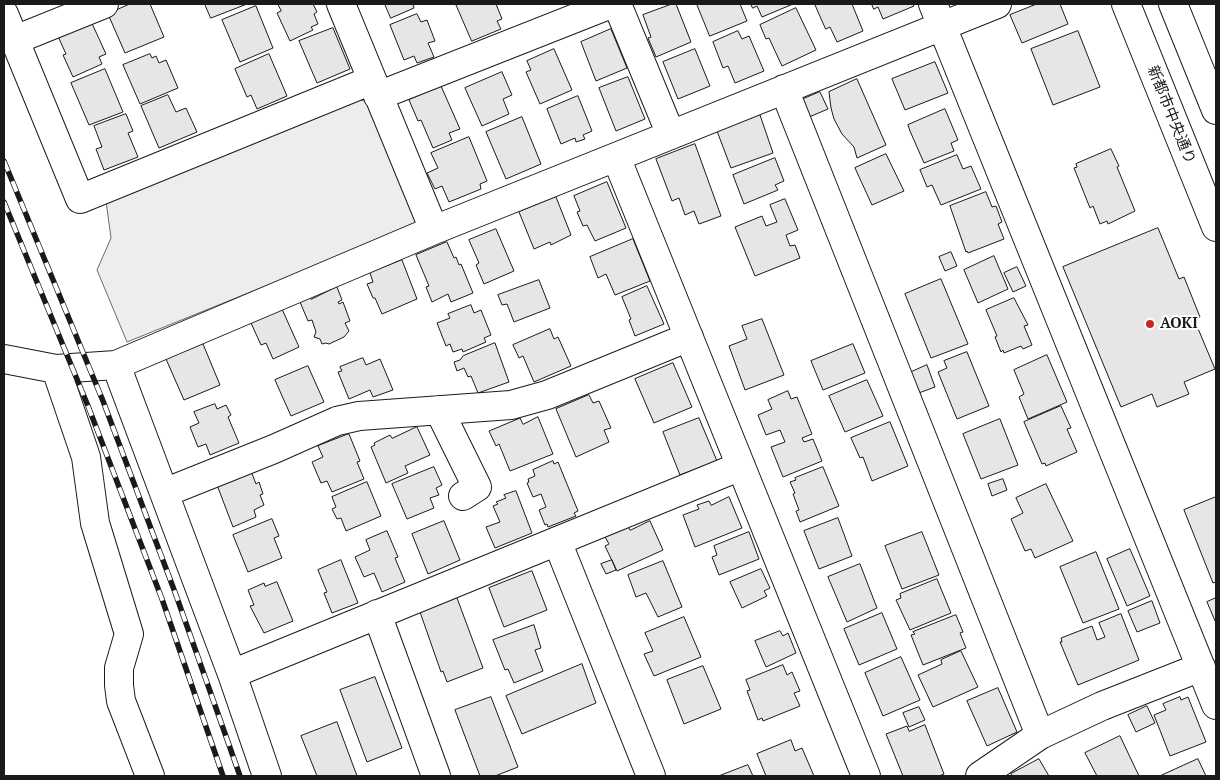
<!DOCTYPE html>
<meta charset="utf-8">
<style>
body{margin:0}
#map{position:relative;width:1220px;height:780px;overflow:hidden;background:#fff;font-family:"PT Serif",serif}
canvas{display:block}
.frame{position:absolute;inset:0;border:5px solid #1a1a1a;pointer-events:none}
</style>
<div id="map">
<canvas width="1220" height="780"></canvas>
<div class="frame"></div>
</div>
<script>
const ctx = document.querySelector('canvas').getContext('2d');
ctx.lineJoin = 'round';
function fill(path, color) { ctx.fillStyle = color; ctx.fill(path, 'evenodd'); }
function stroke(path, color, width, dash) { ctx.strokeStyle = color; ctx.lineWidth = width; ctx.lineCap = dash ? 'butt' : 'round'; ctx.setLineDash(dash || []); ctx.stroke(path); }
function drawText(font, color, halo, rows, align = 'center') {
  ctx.font = font + ' "PT Serif","Noto Sans JP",serif'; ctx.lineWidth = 4; ctx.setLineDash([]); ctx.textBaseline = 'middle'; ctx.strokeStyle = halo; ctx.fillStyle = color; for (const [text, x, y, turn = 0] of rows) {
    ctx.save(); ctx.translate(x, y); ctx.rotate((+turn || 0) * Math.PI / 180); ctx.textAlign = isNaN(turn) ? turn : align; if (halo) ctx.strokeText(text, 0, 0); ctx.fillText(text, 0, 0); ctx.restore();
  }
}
const built = new Path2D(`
 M358,99L370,103L419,224L127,342L97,270L111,238L106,201Z`);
fill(built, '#ededed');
stroke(built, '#6a6a6a', 1);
const building = new Path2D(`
 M130,4H150L164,37L125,53L108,14Z
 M205,4H247L211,18Z
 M278,4H313L317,12L314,14L318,24L311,27L313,30L290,41L277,13L281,11Z
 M385,4H413L414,8L391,18Z
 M456,4H496L502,19L497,21L501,29L472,41Z
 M672,4H676L691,42L656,57L648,38L651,37L643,15Z
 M697,4H740L747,21L710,36Z
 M751,4H793L762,17L757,6L753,8Z
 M815,4H852L863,31L837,42L830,27L826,29Z
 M872,4H913L914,6L883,19L878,7L874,9Z
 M1037,4H1060L1068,24L1022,43L1010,15Z
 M256,6L273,48L240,62L222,20Z
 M796,8L816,50L782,66L769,38L766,39L760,25Z
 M417,14L421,22L427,20L435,41L428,43L434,57L417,63L414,56L404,60L390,25Z
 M90,19L106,54L99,57L102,64L73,77L63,55L66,54L57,34Z
 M333,28L350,69L317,83L299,41Z
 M611,29L627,68L596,81L581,42Z
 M738,31L742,39L749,36L764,71L735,83L728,66L723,68L713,42Z
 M1078,31L1100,87L1053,105L1031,49Z
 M554,49L572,90L540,104L526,72L531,70L527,61Z
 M695,49L710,86L678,99L663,62Z
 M150,54L152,58L156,56L159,63L166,60L178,88L140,104L123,65Z
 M269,54L287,96L257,109L251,95L247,97L235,69Z
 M935,62L948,93L905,110L892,79Z
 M105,69L123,112L89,125L71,83Z
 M502,72L512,95L503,99L509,114L482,126L465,88Z
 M628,77L645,119L616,131L599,88Z
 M857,79L886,145L857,158L854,147L842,134L834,119L831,108L829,92Z
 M441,86L460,129L449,133L452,140L433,148L421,120L418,121L409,100Z
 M820,92L828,109L809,117L801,100Z
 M168,95L176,112L186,108L197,132L159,148L141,106Z
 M578,96L592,131L583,135L585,139L576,142L575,138L561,144L547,109Z
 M945,109L958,140L951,143L954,151L924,163L910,131L908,125Z
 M126,114L133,131L128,133L138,157L104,170L96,149L102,147L94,126Z
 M760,115L773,153L731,168L717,131Z
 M522,117L541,164L506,179L486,132Z
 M469,137L487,181L480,184L481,189L449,202L442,186L435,189L427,173L438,168L431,153Z
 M695,144L721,216L699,224L694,211L685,215L679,198L672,201L656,159Z
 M1111,149L1119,166L1117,167L1135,211L1108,224L1107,221L1100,224L1093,206L1090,208L1074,168L1077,167L1076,164Z
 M886,154L904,191L872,205L855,168Z
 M957,155L963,169L971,166L981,189L941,205L932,185L927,187L920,170Z
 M775,158L784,181L775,185L778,190L744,204L733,175Z
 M607,182L626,228L595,241L587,225L583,226L577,212L580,211L574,196Z
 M986,192L992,207L996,206L1002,222L998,224L1004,239L968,253L967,251L966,252L950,206Z
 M556,197L571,235L551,245L550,242L534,249L519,212Z
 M785,199L798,230L786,235L790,246L795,245L800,258L755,276L735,227L762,216L766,226L777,222L770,205Z
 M1158,228L1179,279L1184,277L1200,317L1194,319L1215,369L1184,382L1189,394L1157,407L1152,394L1121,407L1063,267Z
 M496,229L514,271L484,284L476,265L479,263L469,240Z
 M633,239L650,281L615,295L606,274L598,278L590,257Z
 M447,242L454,258L456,257L459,265L461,264L473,293L451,302L448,294L432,302L426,287L429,286L416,255Z
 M951,252L957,266L945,271L939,257Z
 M994,256L1008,289L978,303L964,270Z
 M402,260L417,299L382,314L375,298H373L367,284L373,282L370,273Z
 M1017,267L1026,286L1013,292L1004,273Z
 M941,279L968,344L931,358L905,294Z
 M539,280L550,308L514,322L507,304L502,305L498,295Z
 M647,286L664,324L635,336L629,320L631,319L622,297Z
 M337,287L342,300L338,302L339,304L343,302L350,321L345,323L349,331L344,337L329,344L326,343L322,344L320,339L314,337L316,332L312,320L308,321L300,302L310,297L311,299Z
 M1014,298L1028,325L1024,326L1032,345L1023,349L1021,346L1004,353L1003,350L1001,352L995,337L997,336L986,310Z
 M471,305L474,313L481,310L491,335L484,338L486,342L463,352L462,349L453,352L450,344L446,346L437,323L450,318L448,314Z
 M282,309L299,347L273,359L266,343L261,345L251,323Z
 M762,319L784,375L745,390L729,346L747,339L742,326Z
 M550,329L554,339L558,337L571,366L534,382L523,356L519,358L513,345Z
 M495,343L509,382L478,393L471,376L468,377L464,368L457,371L454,362L460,360L463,356Z
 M203,344L220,385L184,400L166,359Z
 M853,344L865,373L823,390L811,361Z
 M967,352L989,406L957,419L938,372L947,368L944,361Z
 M1047,355L1067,402L1028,419L1019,397L1024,394L1014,370Z
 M363,358L366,365L380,359L393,390L373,397L370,390L349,399L338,372L342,371L340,367Z
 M673,363L692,407L654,423L635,379Z
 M927,365L935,387L916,394L907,374Z
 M308,366L324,402L291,416L275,380Z
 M867,380L883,416L845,432L829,396Z
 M788,391L791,399L797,397L812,434L802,438L804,442L813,439L822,461L783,477L771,447L785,442L780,430L766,435L758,415L772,409L768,400Z
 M589,395L593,403L599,401L611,428L604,430L609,442L576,457L556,409Z
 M215,404L217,409L226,405L231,415L228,417L239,443L210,455L206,444L198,447L190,427L199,423L194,412Z
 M1061,406L1071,428L1067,429L1077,452L1046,466L1045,463L1042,464L1024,422Z
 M538,417L553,454L510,471L499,444L496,446L489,431L520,418L523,424Z
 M699,418L717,461L680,475L663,432Z
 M1000,419L1018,465L981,479L963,434Z
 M890,422L908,466L872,481L863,457L860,458L851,438Z
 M417,427L430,455L405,466L408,473L386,483L371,447L375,445L374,443L390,435L392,438Z
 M349,434L360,461L357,462L364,479L332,492L327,481L321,483L312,462L323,457L318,446Z
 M553,461L554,464L558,462L578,511L574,513L576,516L548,527L547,524L545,525L539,510L546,507L541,494L533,497L527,483L529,482L528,479L535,476L533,470Z
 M434,467L442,485L436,488L439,495L430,498L434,508L407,519L392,484Z
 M823,467L839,506L800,522L796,511L799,510L793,494L795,493L790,482L796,480L795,478Z
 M251,471L256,484L259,482L263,494L260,495L264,505L254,510L256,517L233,527L217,485Z
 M1003,479L1007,490L992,496L988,484Z
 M367,482L381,516L346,531L341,518L337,519L332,509L336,507L332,497Z
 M1046,484L1073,541L1035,558L1031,549L1025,551L1011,519L1023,513L1016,498Z
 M516,491L532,533L495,548L486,527L500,522L493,506L498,504L496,502L506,498L504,495Z
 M729,497L742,528L695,547L683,515L699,509L697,505L709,501L711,505Z
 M1216,497V582L1213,583L1184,510Z
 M838,518L852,556L819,569L804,531Z
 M272,519L279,536L274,538L282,558L248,572L233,535Z
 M444,521L460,560L428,574L412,534Z
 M650,521L663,550L617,571L605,546L609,544L604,535L627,525L630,530Z
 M387,531L398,557L395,558L405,582L382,592L374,573L364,577L355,557L370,550L366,540Z
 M749,532L759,559L719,575L712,557L717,555L714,546Z
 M922,532L939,575L902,589L885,546Z
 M1130,549L1150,596L1127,606L1107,559Z
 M1096,552L1119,609L1083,623L1060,567Z
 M341,560L358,603L332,613L324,593L327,592L318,570Z
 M612,560L616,570L606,574L601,564Z
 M663,561L682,607L658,617L646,593L636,597L628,575Z
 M860,564L877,608L847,622L828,577Z
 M761,569L770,588L764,591L767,596L742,608L730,582Z
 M532,571L547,610L504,627L489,588Z
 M937,579L951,613L910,630L896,600L901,598L900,594Z
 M277,582L293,621L264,633L250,606L254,605L248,590L264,583L265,586Z
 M457,598L483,668L447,682L443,671L441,672L420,612Z
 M1216,598V623L1207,602Z
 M1152,601L1160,623L1137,632L1128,611Z
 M882,613L897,649L859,665L844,629Z
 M1121,614L1139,660L1078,685L1060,642H1062L1061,638L1092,626L1097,640L1105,637L1099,623Z
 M956,615L963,632L960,633L966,648L923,665L911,635L915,634L913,632Z
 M684,617L701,657L654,676L644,654L653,651L645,633Z
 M534,625L541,648L535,650L543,671L514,683L508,669L505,670L493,640Z
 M780,631L783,636L788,633L796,653L766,667L755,641Z
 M961,651L978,687L933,707L918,675L942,664L941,660Z
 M901,657L920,700L883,716L865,673Z
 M582,664L596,703L522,734L506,696Z
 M783,665L787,675L792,672L800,691L794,693L800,706L763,721L762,718L758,720L747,691L750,690L746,680Z
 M703,666L721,709L684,724L667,680Z
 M375,677L402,748L367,762L340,690Z
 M998,688L1017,732L987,746L967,701Z
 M491,697L518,767L495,776H480L455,710Z
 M1180,697L1181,700L1188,697L1206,742L1170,756L1154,715L1166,710L1163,704Z
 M1147,706L1155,723L1136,732L1128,715Z
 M919,707L925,720L909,727L903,713Z
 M337,722L357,776H317L301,736Z
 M925,725L944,774L939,776H903L886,734L907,726L909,731Z
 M1120,736L1139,776H1097L1085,753Z
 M791,740L795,751L802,748L814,776H766L757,754Z
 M1039,759L1049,776H1012L1011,774Z
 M1198,759L1206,776H1160Z
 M748,765L753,776H719Z`);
fill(building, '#e6e6e6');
stroke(building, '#1a1a1a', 1);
const minor = new Path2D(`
 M341,4L434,230
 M617,4L671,135
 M933,4L1216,705
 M4,14L80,199L372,80
 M15,40L104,4
 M784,89L1040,735
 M378,96L611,4
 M616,157L866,776
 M4,359L56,369L116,365
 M56,369L86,457L95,523L129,634L119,668V685L121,701L150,776
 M439,410L477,487L463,496
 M164,493L274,449L337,421L359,416L511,405L547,395L689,337
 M557,541L651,776
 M377,614L436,776
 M232,674L741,466
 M267,776L232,674L116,365L434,230L997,4
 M980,776L1040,735L1102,706L1201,667`);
const major = new Path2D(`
 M1126,4L1216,227
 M1173,4L1216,110`);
stroke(minor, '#1a1a1a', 30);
stroke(major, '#1a1a1a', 30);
stroke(minor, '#fff', 28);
stroke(major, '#fff', 28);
const rail = new Path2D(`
 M4,161L103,401L176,595L240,776
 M4,202L88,406L162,599L223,776`);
stroke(rail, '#1a1a1a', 5.5);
stroke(rail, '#fff', 4, [11]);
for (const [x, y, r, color] of [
 [1150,324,5,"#c62828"]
]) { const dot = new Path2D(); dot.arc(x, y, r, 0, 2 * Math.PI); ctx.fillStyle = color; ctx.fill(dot); stroke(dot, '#fff', 2); }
drawText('15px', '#1a1a1a', '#fff', [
 ["新都市中央通り",1171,115,68]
]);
drawText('bold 15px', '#1a1a1a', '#fff', [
 ["AOKI",1160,324]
], 'left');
</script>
